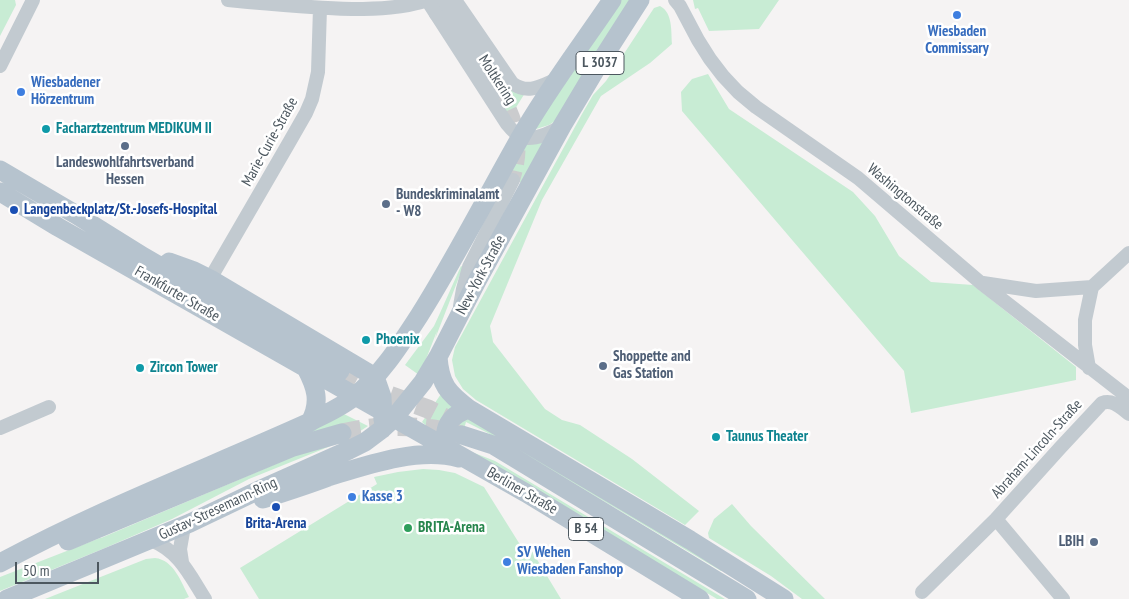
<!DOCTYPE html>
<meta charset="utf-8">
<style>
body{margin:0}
#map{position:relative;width:1129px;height:599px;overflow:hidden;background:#f5f3f3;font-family:"PT Sans Narrow",sans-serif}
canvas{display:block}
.scale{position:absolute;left:15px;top:562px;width:84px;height:22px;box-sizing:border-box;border:2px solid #4c575f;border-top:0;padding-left:6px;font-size:15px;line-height:18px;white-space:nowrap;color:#4c575f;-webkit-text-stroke:4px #fff;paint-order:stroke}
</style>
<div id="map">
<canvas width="1129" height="599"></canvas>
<div class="scale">50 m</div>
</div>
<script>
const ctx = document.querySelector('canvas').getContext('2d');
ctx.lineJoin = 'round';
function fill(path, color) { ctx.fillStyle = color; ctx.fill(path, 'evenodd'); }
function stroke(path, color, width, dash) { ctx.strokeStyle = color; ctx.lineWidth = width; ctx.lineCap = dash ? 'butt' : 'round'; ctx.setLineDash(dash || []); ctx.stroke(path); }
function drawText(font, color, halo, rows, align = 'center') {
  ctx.font = font + ' "PT Sans Narrow",sans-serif'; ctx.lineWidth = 5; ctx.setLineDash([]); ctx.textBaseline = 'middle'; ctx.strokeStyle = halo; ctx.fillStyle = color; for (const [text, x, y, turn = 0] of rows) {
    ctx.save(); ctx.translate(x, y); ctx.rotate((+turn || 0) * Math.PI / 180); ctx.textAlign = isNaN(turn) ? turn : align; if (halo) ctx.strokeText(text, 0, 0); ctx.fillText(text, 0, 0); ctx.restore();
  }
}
fill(new Path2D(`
 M0,0H15L16,5L0,36Z
 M621,0H632L558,119L549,125L536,129L535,128Z
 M693,0H779L759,29L709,31L698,8L695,9Z
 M660,6C673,13 671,31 672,44L650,63L601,96L542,200L490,326L493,342L545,409L562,420L580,425L632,459L699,511L685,525L476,400L463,389L455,376L452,360L455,347L582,114L593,95L606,81L654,8Z
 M708,74L729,109L853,192L875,216L899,256L931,282L973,285L1076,367V380L911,413L904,371L682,111L681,92L692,79Z
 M508,85L525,93L510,117L495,95Z
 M548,138L523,183L505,177L527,140Z
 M461,266L463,267L435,339L437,331L423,367L419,375L405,365L434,326L440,313Z
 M443,391L453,405L439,437L422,422Z
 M342,413L368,426L348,439L249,479L172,519L105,548L0,591V577L100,538H101L278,463L292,441Z
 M469,416L723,568L721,571L535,460L486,432L466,422L459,447L495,461L725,599H717L523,482L455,446L453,443V438L459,422L463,418Z
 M423,469L439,470L455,473L484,487L519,543L526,550L530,548L561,599H259L240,568L377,484L374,477L398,472Z
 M732,504L751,526L825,599H802L771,576L709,538L708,533L714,519Z
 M155,558C174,560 181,582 189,597L184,599H45L103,576L146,559Z`), '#c8ecd4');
stroke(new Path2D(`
 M500,91C518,120 524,146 513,180`), '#cbccce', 14, [14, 7]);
stroke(new Path2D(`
 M340,371L378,391L428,409L464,428
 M342,433C382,424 421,424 461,435`), '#cbccce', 19, [19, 9]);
stroke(new Path2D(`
 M228,0C269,4 310,8 352,9C378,9 403,8 428,0
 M440,0L500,91
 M455,0L512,83C528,95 541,86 557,79
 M675,0L680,6L698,40L710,59L723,76L738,92L756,107L858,178L981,283L1129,398
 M436,14L507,124C511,129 516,135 522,137C535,141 552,132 562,126
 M0,66L33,0
 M210,279L290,141L306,113L312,99L318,72L320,8
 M983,283L1036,291L1092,287L1129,253
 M460,306L463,289L469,267L513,180
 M1089,368L1085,345V320L1092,287
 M0,428L49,407
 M996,519L1063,599
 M151,540C180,552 189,574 205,599
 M182,562L180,549L184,526
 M922,592L996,519L1060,448L1102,403C1113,399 1121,408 1129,414`), '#c2cad0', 14);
stroke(new Path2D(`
 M0,170L75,214L144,257L340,371
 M0,192L58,227L526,493L700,599
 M169,262L194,271L210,279L375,377L382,397L383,420
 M438,357C440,385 448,393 469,409L690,540L784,599
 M306,368C316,387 321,402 310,422
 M462,435L493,445L747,599
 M447,448C442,429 449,415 469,409
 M263,499C285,492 307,485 328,477C367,465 418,447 459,458
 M68,541L293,447L342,433
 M0,563C100,509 206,469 310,422C325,414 342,407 355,396C382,374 400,345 419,316C455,259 486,198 520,138C547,90 581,46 612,0
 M7,599L190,523L257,491L349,450L365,442L381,430L394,418L423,382L438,357L477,281L562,126L599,64L640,0`), '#b6c3ce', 19);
stroke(new Path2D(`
 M427,0L436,14`), '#c2cad0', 14);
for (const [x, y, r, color] of [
 [957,15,5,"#3f7fe0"],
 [21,92,5,"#3f7fe0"],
 [46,129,5,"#0f9aa8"],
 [125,146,5,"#5c6f8a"],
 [386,204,5,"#5c6f8a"],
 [14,210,5,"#1a4fb4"],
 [366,340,5,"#0f9aa8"],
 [603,366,5,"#5c6f8a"],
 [140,368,5,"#0f9aa8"],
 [716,437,5,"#0f9aa8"],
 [352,497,5,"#3f7fe0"],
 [276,507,5,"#1a4fb4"],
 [408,528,5,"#2e9e5b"],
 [1094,542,5,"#5c6f8a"],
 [507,562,5,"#3f7fe0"]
]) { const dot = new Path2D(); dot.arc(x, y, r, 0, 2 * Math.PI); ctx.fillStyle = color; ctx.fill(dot); stroke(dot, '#fff', 2); }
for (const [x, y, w] of [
 [600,63,48],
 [586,529,35]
]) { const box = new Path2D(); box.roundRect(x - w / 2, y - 11.5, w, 23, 4); ctx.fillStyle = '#fff'; ctx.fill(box); stroke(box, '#4c575f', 1); }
drawText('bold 14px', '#4c575f', null, [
 ["L 3037",600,63],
 ["B 54",586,529]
]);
drawText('bold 15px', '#366cbe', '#fff', [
 ["Wiesbaden",957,32,"center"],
 ["Commissary",957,49,"center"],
 ["Wiesbadener",31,83],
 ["Hörzentrum",31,100],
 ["Kasse 3",362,497],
 ["SV Wehen",517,553],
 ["Wiesbaden Fanshop",517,570]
], 'left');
drawText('15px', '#4c575f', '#fff', [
 ["Moltkering",497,80,57],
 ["Marie-Curie-Straße",270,142,-61],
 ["Washingtonstraße",905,197,40],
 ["New-York-Straße",481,275,-62],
 ["Frankfurter Straße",177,294,30],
 ["Abraham-Lincoln-Straße",1037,449,-48],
 ["Berliner Straße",522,491,30],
 ["Gustav-Stresemann-Ring",218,509,-25]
]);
drawText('bold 15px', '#0d838f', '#fff', [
 ["Facharztzentrum MEDIKUM II",56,129],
 ["Phoenix",376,340],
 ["Zircon Tower",150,368],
 ["Taunus Theater",726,437]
], 'left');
drawText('bold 15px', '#4e5e75', '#fff', [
 ["Landeswohlfahrtsverband",125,163,"center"],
 ["Hessen",125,180,"center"],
 ["Bundeskriminalamt",396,195],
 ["- W8",396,212],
 ["Shoppette and",613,357],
 ["Gas Station",613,374],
 ["LBIH",1084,542,"right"]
], 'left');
drawText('bold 15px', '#164399', '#fff', [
 ["Langenbeckplatz/St.-Josefs-Hospital",24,210],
 ["Brita-Arena",276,524,"center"]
], 'left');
drawText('bold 15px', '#27864d', '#fff', [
 ["BRITA-Arena",418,528]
], 'left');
</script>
